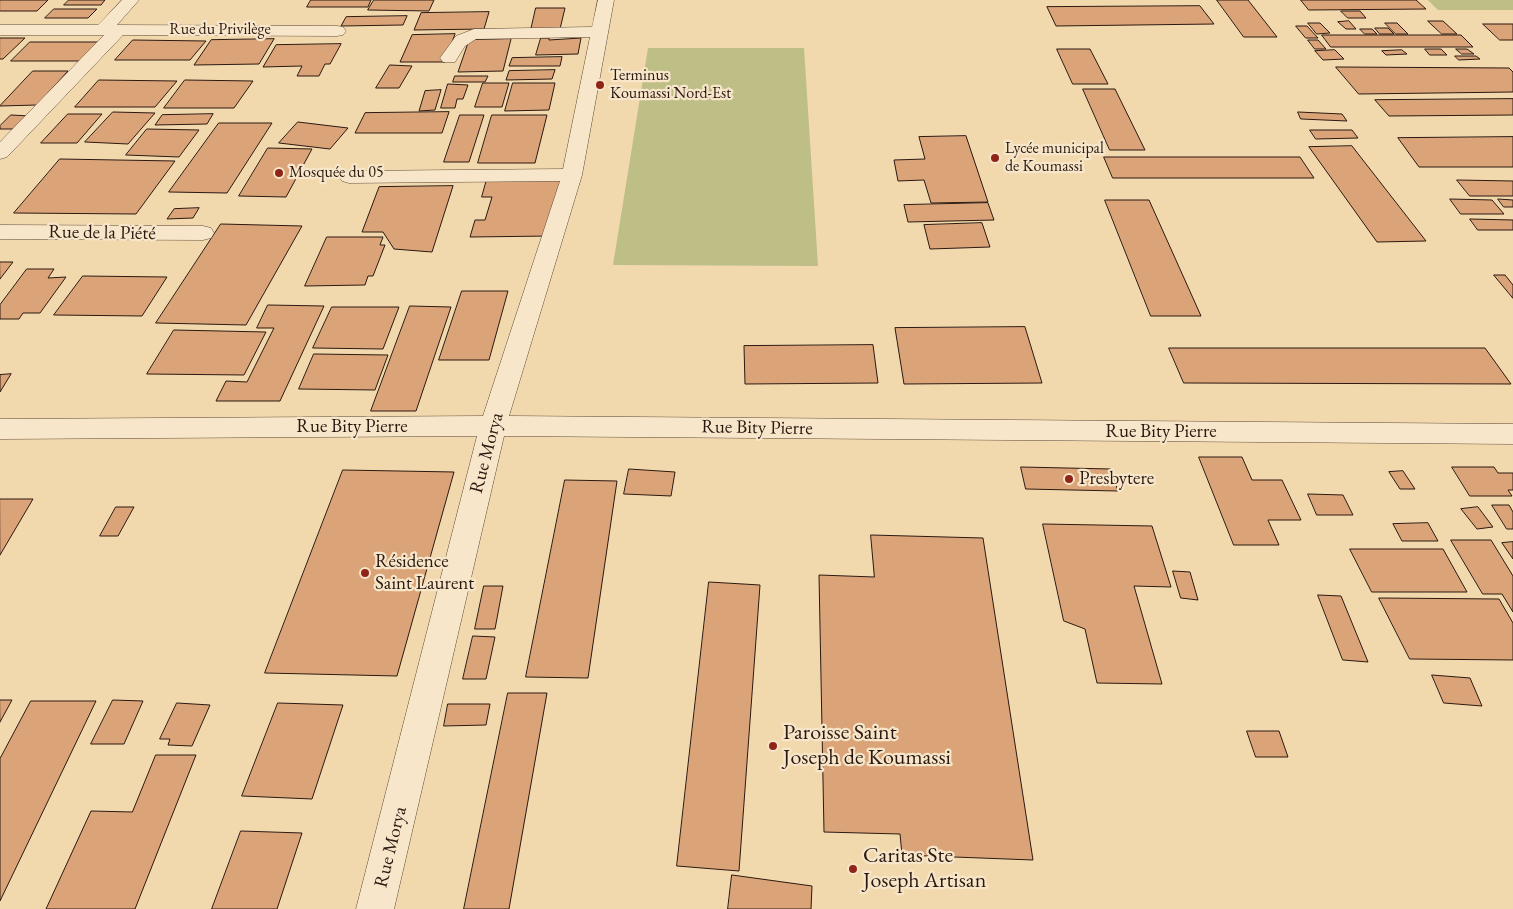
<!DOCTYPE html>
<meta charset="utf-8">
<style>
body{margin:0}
canvas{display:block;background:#f2d8ad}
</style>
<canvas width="1513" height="909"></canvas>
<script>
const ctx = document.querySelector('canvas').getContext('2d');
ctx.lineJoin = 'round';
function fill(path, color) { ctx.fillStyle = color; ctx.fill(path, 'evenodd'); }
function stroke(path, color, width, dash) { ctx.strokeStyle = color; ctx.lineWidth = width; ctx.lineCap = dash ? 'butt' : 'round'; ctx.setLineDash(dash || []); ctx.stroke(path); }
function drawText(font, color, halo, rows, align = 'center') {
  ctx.font = font + ' "EB Garamond",serif'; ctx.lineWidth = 4.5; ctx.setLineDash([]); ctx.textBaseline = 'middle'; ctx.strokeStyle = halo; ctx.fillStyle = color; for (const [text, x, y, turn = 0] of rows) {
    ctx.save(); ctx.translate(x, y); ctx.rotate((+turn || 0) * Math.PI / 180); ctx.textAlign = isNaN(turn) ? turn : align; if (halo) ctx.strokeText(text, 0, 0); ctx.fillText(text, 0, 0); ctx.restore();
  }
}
fill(new Path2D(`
 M1428,0H1513V10H1438Z
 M648,48H804L818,266L613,265Z`), '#bebe87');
const building = new Path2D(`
 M0,0H48L37,11H0Z
 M69,0H105L101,5H64Z
 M311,0H371L368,7H307Z
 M374,0H434L429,11L368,10Z
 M1217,0H1248L1277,37H1244Z
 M1301,0H1416L1426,9L1309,10Z
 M1200,6L1214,24L1056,26L1047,7Z
 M536,8H565L560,29L531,30Z
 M54,9H97L88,18H45Z
 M1341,11H1360L1366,18H1348Z
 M489,12L484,29L414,30L421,13Z
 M407,16L403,25L341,26L346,17Z
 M1349,21L1356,29H1346L1338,22Z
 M1428,21H1443L1457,34H1442Z
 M1308,23H1320L1330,33L1317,34Z
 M1385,23H1397L1408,34H1396Z
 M1483,24H1513V40H1500Z
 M1296,26H1307L1318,38H1306Z
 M1375,28H1388L1394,34H1380Z
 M1360,29H1372L1377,34H1365Z
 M455,34L445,62H400L412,35Z
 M1322,35H1461L1473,47H1331Z
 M0,38H25L3,59H0Z
 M541,38H549V40L581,38L578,54L536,55Z
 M274,39L259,64L194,65L211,40Z
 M511,39L503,71L458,72L469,40Z
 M133,40L206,41L190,60H115Z
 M1308,40H1318L1326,49H1315Z
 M30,42H101L82,61H11Z
 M341,44L330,64H325L319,76H297L302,66L263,67L276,45Z
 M1057,49H1090L1108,84H1073Z
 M1425,49H1441L1447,55H1430Z
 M1456,49H1467L1474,54H1462Z
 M1335,50L1344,59L1323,60L1315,51Z
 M1402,50L1407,54L1386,55L1382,51Z
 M1455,56H1476L1480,59L1459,60Z
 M562,57L560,66H509L512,58Z
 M390,65L412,66L399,88H376Z
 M1336,67L1509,68L1513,72V92L1359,94Z
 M555,70L552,79L506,80L509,71Z
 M33,71H68L37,105L0,106Z
 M455,76H488L485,82H453Z
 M99,80L177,81L155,107H75Z
 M185,80L253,81L234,108H164Z
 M483,83H509L502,107H475Z
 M513,83H555L549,110L505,111Z
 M448,84L468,85L463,99H457L455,108H441Z
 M1083,89H1115L1145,150H1110Z
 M441,90L435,110L419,111L425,91Z
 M1513,99V115L1389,116L1375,100Z
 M113,112L155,113L128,144L85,142Z
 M449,112L442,133H355L365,113Z
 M1298,112L1342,114L1347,121L1301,119Z
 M68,114H102L77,143H41Z
 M213,114L207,124L155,125L162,115Z
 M11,115L30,116L18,129H0V126Z
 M460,115H484L469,162H444Z
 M492,115H547L535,163H478Z
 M298,122L348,128L330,149L279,143Z
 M219,123H272L227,193L169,192Z
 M147,129L199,130L179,157L126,155Z
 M1310,130H1352L1358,138L1316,139Z
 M966,136L988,202L931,203L924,180L898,181L894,160L925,159L919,137Z
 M1513,137V167H1419L1398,138Z
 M1352,146L1426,241L1377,242L1309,147Z
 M268,148L312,149L286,197L239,196Z
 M1104,157H1300L1314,178H1113Z
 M60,159L175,161L136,214L14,213Z
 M487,179H561L550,236L470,237L475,220H485L492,197H482Z
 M1457,180L1513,181V196H1470Z
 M453,186L432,252L394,249L383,232H362L379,187Z
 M1450,199L1492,200L1504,214H1461Z
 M1498,199L1513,200V207H1504Z
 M1105,200H1149L1201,316H1151Z
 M988,203L994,220L908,222L904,205Z
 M199,208L193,218L167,219L174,209Z
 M1470,219L1513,220V230H1478Z
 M982,223L990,247L930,249L924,225Z
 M221,224L302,226L246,325L156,323Z
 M327,237H383L380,245H385L373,276H368L365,285L305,286Z
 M0,262H13L0,279Z
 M27,269H54L48,278L66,277L40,313H23L19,319H0V305Z
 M1494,275H1505L1513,285V298Z
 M83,276L167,277L142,316L54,315Z
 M462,291H508L489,360H439Z
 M268,305L324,306L280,401H216L226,381L247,382L274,328H257Z
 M410,306L451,307L416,411H371Z
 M332,307H399L383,349L313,348Z
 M1025,327L1042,383L904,384L895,328Z
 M174,330L266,332L244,375L147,374Z
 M873,345L878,383L745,384L744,346Z
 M1169,348H1485L1511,384L1184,383Z
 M314,354L388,355L375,390L299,389Z
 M11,374L0,392V375Z
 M1199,457H1242L1252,480H1282L1301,520H1268L1279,545H1234Z
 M1021,467L1111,469L1118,491L1026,489Z
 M1452,467H1494L1498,473H1513V490H1508L1512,496H1470Z
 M629,469L675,472L671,496L624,494Z
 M343,470L454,472L397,676L265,673Z
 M1403,471L1415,489H1400L1389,472Z
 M565,480L617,481L588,678L526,677Z
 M1308,494L1343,495L1353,515H1317Z
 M0,499H33L0,555Z
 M1492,505H1509L1513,512V529H1507Z
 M116,507H134L118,536H100Z
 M1478,507L1493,527L1477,529L1461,509Z
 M1428,523L1438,541H1402L1393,524Z
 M1043,524L1152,526L1171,587L1134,586L1162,684L1097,683L1085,629L1064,621Z
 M871,535L983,538L1033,860L902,855L900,834L824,832L819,575L874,577Z
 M1451,540H1491L1513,576V612L1502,594H1483Z
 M1513,542V559L1502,543Z
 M1350,549H1443L1467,592H1372Z
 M1173,571L1190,572L1198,600L1181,598Z
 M709,582L760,585L739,871L677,866Z
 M484,586H503L495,629H475Z
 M1318,595L1341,596L1368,662L1343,660Z
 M1379,598L1499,599L1513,623V660L1410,659Z
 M473,636L495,637L486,679H463Z
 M1432,675L1470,678L1482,706L1444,703Z
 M508,693H547L509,909H464Z
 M0,700H12L0,722Z
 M113,700L143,701L124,744H91Z
 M31,701H96L0,901V759Z
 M177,703L210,705L192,746L168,745L170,739H160Z
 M278,703L343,705L312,799L242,796Z
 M448,704H490L486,725L444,726Z
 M1247,731H1279L1288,757H1256Z
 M156,755H196L135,909H46L91,811L132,812Z
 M241,831L302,833L277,909H212Z
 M732,875L812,886L811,909H728Z`);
fill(building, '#dba478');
stroke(building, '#2b1911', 1);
const minor = new Path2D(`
 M122,0H139L117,25L337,26L343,27L346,31L343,35L337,36L123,35L7,157L0,159V142L104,35H0V25H98Z
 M598,0H614L582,175L509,416L1513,424V444L504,436L394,909H356L477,436L0,439V419L483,416L560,181L349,183L342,181L339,177L342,173L349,171L563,169L590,37L476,39L465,46L455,62H443L440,58L456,36L474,29L592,27Z
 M0,225L203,226L211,228L214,233L211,238L203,240L0,239Z`);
stroke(minor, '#5d4938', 1);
fill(minor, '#f7e6ca');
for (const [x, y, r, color] of [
 [600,85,5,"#8f2418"],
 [995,158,5,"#8f2418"],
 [279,173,5,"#8f2418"],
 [1069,479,5,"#8f2418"],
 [365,573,5,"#8f2418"],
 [773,746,5,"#8f2418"],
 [853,869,5,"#8f2418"]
]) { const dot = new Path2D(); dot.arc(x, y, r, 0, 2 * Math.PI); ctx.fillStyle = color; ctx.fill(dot); stroke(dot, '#f7e6ca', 2); }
drawText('16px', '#2b1911', '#f7e6ca', [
 ["Rue du Privilège",220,30]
]);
drawText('16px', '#2b1911', '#f7e6ca', [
 ["Terminus",610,76],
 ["Koumassi Nord-Est",610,94],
 ["Lycée municipal",1005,149],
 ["de Koumassi",1005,167],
 ["Mosquée du 05",289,173]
], 'left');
drawText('19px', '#2b1911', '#f7e6ca', [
 ["Rue de la Piété",102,233,1],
 ["Rue Bity Pierre",352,427],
 ["Rue Bity Pierre",757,428,1],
 ["Rue Bity Pierre",1161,432],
 ["Rue Morya",487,453,-75],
 ["Rue Morya",391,847,-76]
]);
drawText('19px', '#2b1911', '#f7e6ca', [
 ["Presbytere",1079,479],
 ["Résidence",375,562],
 ["Saint Laurent",375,584]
], 'left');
drawText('22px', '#2b1911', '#f7e6ca', [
 ["Paroisse Saint",783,733],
 ["Joseph de Koumassi",783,758],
 ["Caritas Ste",863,856],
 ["Joseph Artisan",863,881]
], 'left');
</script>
